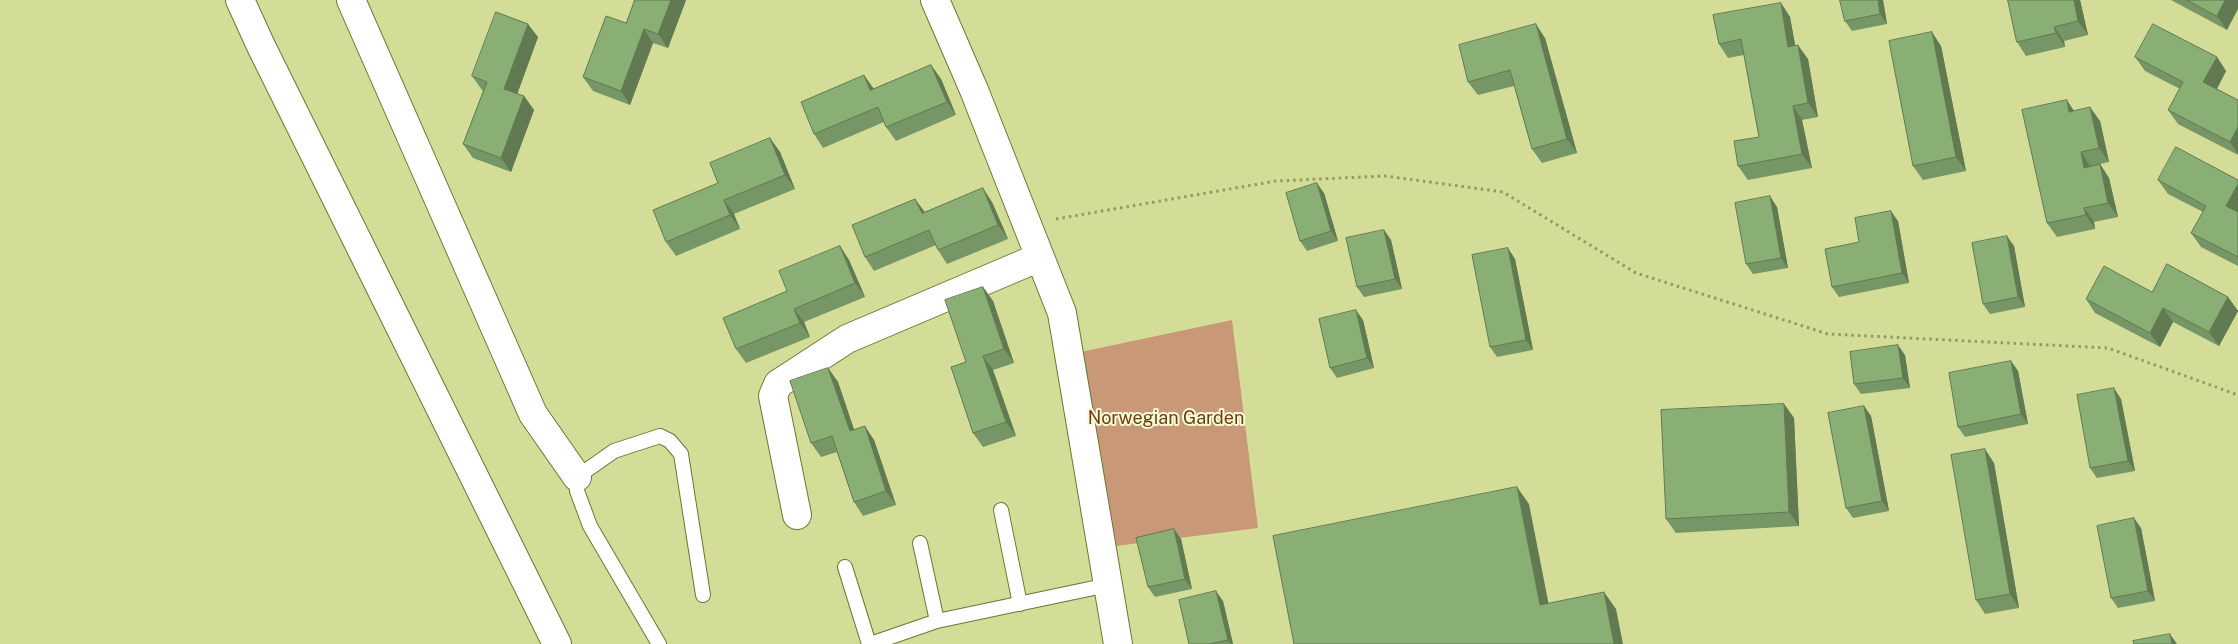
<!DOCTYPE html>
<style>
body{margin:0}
canvas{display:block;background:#d4dd98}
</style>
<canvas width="2238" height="644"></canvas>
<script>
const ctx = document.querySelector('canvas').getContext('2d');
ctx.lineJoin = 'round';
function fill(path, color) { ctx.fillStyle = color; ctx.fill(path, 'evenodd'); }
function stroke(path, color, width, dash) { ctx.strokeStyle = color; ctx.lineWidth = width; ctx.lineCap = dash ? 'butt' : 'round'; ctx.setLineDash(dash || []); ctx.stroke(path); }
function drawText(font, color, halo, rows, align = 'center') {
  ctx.font = font + ' "Public Sans",sans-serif'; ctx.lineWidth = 4; ctx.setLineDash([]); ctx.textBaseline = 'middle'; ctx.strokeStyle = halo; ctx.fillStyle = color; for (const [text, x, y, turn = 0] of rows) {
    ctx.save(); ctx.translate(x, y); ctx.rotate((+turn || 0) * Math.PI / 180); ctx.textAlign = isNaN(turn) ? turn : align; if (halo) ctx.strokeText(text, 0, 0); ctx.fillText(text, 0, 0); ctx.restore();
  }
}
fill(new Path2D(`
 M1232,320L1258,528L1108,547L1076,353Z`), '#c99877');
const service = new Path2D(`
 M1001,510L1020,604
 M920,543L937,621
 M845,567L869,644
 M659,644L590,526L577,491V477L614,451L660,436L670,441L681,454L703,595
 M870,644L937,621L1108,585`);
const minor = new Path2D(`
 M351,0L533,414L577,477
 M935,0L974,90L1062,313L1118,644
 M797,515L773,396L778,384L847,339L1040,257`);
const secondary = new Path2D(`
 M240,0L261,46L557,644`);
stroke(service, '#6e7533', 16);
stroke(minor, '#6e7533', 30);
stroke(secondary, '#6e7533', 30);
stroke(new Path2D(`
 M1056,219L1276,181L1385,176L1503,192L1636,273L1828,334L2108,348L2238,395`), '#939a64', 3, [2.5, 4]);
stroke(service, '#fff', 14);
stroke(minor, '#fff', 28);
stroke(secondary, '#fff', 28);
fill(new Path2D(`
 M635,0H686L668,48L653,43L630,105L593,91L583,77L626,23Z
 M1883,0L1887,24L1852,31L1845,21Z
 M2008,0H2080L2088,35L2064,41L2065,47L2026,56L2017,42Z
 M2171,0H2238L2227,30Z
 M1781,3L1790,17L1795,45L1808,59L1818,117L1802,120L1812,168L1748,180L1738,166L1759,137L1744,55L1728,58L1719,44Z
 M538,37L517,94L524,96L534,110L511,172L473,158L463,144L483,91L482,90L472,76Z
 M1545,38L1577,153L1542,163L1532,149L1514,86L1478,95L1468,82Z
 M1941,46L1966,171L1923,180L1913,166Z
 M2135,57H2217L2226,71L2217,89L2238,100V155L2178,124L2168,110L2180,89L2145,71Z
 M931,65L941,79L956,115L896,141L886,127L884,122L823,148L814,134L864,75L873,89Z
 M2074,111L2100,121L2109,162L2100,164L2109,178L2118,217L2094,222L2095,229L2057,237L2047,223Z
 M770,138L780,152L795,189L734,214L740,229L676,256L666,242L718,183Z
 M2158,180H2238V266L2201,247L2191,233L2203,212L2168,194Z
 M1324,193L1338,241L1307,251L1300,241Z
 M915,199L925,212L992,202L1008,239L947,264L938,250L936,245L874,271L865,257Z
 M1777,207L1788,268L1753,274L1746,264Z
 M1898,221L1909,283L1839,297L1832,287L1859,242Z
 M1384,230L1391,240L1402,289L1364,297L1357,287Z
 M840,246L849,260L865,297L804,322L810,337L746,363L736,349L787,291Z
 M2014,246L2025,307L1990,314L1983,304Z
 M1515,259L1533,350L1497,357L1490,347Z
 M983,287L993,301L1014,363L993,370L1016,436L983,447L973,433L966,362Z
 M2152,292L2228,297L2238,311L2219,346L2173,322L2160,347L2095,313L2086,299Z
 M1363,320L1374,368L1337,378L1330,368Z
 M1905,355L1910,388L1861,394L1854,384Z
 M2011,361L2018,371L2028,424L1965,437L1958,427Z
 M828,368L838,382L854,429L874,440L896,505L863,516L854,502L837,452L821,457L811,443Z
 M2121,399L2135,471L2097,478L2090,468Z
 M1784,404L1794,418L1799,526L1676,533L1666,519Z
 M1864,406L1871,416L1889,511L1853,518L1846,508Z
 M1994,463L2019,608L1985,614L1976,600Z
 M2141,528L2155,601L2118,608L2111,598Z
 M1174,529L1181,539L1192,589L1155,597L1148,587Z
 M1223,601L1233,644H1189Z`), '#779665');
fill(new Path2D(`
 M671,0H686L668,48L658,34Z
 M1878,0H1883L1887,24L1880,14Z
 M2074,0H2080L2088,35L2078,21Z
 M2225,0H2238V9L2227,30L2217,16Z
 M1781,3L1790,17L1798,61L1788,47Z
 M528,24L538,37L514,103L504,89Z
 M1536,24L1545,38L1577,153L1567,139Z
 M2054,27L2064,41L2065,47L2056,33Z
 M644,29L653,43L630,105L621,91Z
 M1932,32L1941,46L1966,171L1956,157Z
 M1798,45L1808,59L1818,117L1808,103Z
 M2217,57L2226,71L2213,96L2203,82Z
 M931,65L941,79L956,115L947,102Z
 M864,75L874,89L870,90Z
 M524,96L534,110L511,172L501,158Z
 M2067,100L2076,114L2069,112Z
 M1793,106L1802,120L1812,168L1802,154Z
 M2090,107L2100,121L2109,162L2099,148Z
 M2238,127V154L2230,142Z
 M770,138L780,152L795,189L785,175Z
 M2081,152L2090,166L2084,168Z
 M2100,164L2109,178L2118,217L2108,203Z
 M1317,183L1324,193L1338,241L1331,231Z
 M2238,184V216L2226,206Z
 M983,188L992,202L1008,239L998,225Z
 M1770,196L1777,207L1788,268L1781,258Z
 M915,199L925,213H922Z
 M724,200L734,214L740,229L730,215Z
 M2084,208L2094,222L2095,229L2086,215Z
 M1891,211L1898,221L1909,283L1902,273Z
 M1384,230L1391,240L1402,289L1395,279Z
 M2007,236L2014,246L2025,307L2018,297Z
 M840,246L849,260L865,297L855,283Z
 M1508,248L1515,259L1533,350L1526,340Z
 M983,287L993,301L1014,363L1004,349Z
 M2228,297L2238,311L2219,346L2209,332Z
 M2163,308L2173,322L2160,347L2150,333Z
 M794,309L804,322L810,337L800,323Z
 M1356,310L1363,320L1374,368L1367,358Z
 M1898,345L1905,355L1910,388L1903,378Z
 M983,356L993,370L1016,436L1006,422Z
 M2011,361L2018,371L2028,424L2021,414Z
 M828,368L838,382L859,445L850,431Z
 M2114,388L2121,399L2135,471L2128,461Z
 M1784,404L1794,418L1799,526L1789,512Z
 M1864,406L1871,416L1889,511L1882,501Z
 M865,426L874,440L896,505L886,491Z
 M1985,449L1994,463L2019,608L2010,594Z
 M1517,487L1529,504L1552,621L1540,605Z
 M2134,518L2141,528L2155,601L2148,591Z
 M1174,529L1181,539L1192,589L1185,579Z
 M1216,591L1223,601L1233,644H1231L1228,640Z
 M1604,592L1616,609L1623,644H1614Z
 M2170,634L2177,644H2172Z`), '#617a52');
const building = new Path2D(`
 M635,0H671L658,34L644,29L621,91L583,77L606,16L626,23Z
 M1840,0H1878L1880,14L1845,21Z
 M2008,0H2074L2078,21L2054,27L2056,33L2017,42Z
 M2187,0H2225L2217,16Z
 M1781,3L1788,47L1798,45L1808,103L1793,106L1802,154L1738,166L1734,141L1759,137L1741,39L1719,44L1713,15Z
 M496,12L528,24L504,89L524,96L501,158L463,144L487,82L472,76Z
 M1536,24L1567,139L1532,149L1510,70L1468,82L1459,45Z
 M2153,24L2217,57L2203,82L2238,100V127L2230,142L2168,110L2183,82L2135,57Z
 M1932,32L1956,157L1913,166L1889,41Z
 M931,65L947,102L886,127L878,107L814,134L801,102L864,75L870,90Z
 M2067,100L2069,112L2090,107L2099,148L2081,152L2084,168L2100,164L2108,203L2084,208L2086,215L2047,223L2022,110Z
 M770,138L785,175L724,200L730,215L666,242L653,210L718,183L710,163Z
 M2176,147L2238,180V184L2226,206L2238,212V257L2191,233L2206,206L2158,180Z
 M1317,183L1331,231L1300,241L1286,193Z
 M983,188L998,225L938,250L929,230L865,257L852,225L915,199L922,213Z
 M1770,196L1781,258L1746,264L1735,203Z
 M1891,211L1902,273L1832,287L1825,249L1859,242L1855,218Z
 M1384,230L1395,279L1357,287L1346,238Z
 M2007,236L2018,297L1983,304L1972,243Z
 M840,246L855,283L794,309L800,323L736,349L723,318L787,291L779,271Z
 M1508,248L1526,340L1490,347L1472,255Z
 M2167,264L2228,297L2209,332L2163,308L2150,333L2086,299L2104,266L2152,292Z
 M983,287L1004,349L983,356L1006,422L973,433L951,367L966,362L945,300Z
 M1356,310L1367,358L1330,368L1319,319Z
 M1898,345L1903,378L1854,384L1850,352Z
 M2011,361L2021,414L1958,427L1949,373Z
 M828,368L850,431L865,426L886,491L854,502L832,436L811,443L790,381Z
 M2114,388L2128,461L2090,468L2077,395Z
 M1784,404L1789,512L1666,519L1661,410Z
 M1864,406L1882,501L1846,508L1828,413Z
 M1985,449L2010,594L1976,600L1951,455Z
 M1517,487L1540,605L1604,592L1614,644H1294L1273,536Z
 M2134,518L2148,591L2111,598L2097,526Z
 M1174,529L1185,579L1148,587L1136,538Z
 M1216,591L1228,640L1209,644H1189L1179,600Z
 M2170,634L2172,644H2134L2133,641Z`);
fill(building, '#8aaf75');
stroke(building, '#617a52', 1);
drawText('18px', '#743b09', '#f5fbd9', [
 ["Norwegian Garden",1166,418]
]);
</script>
